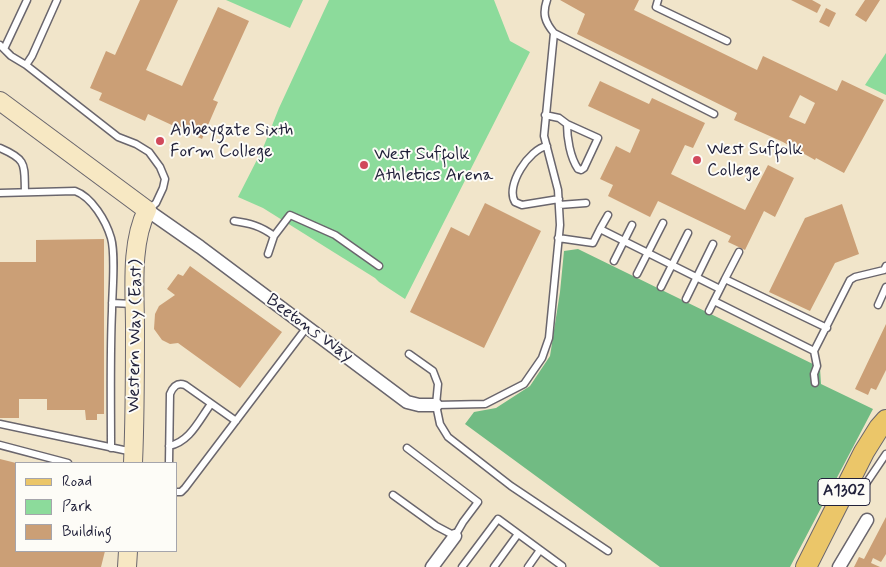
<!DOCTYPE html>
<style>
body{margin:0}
#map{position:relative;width:886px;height:567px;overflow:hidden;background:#f1e5ca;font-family:Mynerve,sans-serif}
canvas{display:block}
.legend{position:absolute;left:15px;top:462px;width:162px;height:90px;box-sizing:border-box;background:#fdfcf7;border:1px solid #a5a5ac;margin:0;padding:6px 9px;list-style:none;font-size:15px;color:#22223b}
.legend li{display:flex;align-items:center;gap:10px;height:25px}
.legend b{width:25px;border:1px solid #a5a5ac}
</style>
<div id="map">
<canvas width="886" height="567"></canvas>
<ul class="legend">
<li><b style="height:6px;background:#ebc669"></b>Road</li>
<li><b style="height:14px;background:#8cdb9b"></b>Park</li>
<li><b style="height:14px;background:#cb9f76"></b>Building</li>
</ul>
</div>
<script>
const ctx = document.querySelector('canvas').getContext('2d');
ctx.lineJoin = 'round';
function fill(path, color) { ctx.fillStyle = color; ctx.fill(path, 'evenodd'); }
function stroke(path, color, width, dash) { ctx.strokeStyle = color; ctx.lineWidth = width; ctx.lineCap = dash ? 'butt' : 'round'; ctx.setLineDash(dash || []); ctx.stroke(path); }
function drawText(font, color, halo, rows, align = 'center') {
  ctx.font = font + ' Mynerve,sans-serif'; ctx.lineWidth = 4; ctx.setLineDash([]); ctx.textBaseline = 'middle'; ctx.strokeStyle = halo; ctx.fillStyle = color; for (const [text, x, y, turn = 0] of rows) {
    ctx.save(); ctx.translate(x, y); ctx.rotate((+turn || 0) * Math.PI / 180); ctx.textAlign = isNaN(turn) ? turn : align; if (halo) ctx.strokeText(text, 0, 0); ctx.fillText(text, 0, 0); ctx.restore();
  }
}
fill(new Path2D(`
 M226,0H303L290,28Z
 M329,0H494L510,41L530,52L405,299L379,282L375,278L263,208L238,197L263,148L279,108Z
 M886,53V95L865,85Z`), '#8cdb9b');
fill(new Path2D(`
 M578,249L817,366L820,368L821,384L873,409L790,567H660L465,424L474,412L496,408L530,386L550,356L560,292L564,251Z`), '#71bb83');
fill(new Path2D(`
 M140,0H178L146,70L182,86L218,7L249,21L213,100L218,102L202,139L148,114L145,121L99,100L102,93L90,88L106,51L115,55Z
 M560,0H639L634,10L757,70L763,56L837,91L842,80L884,100L844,173L816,158L815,160L783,142L734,120L737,113L577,34L585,14ZM800,95L815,103L805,124L789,117Z
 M791,0H812L821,5L817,13Z
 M865,0H880L866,22L855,15Z
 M826,8L836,13L829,27L819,22Z
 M600,81L649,104L652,98L705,123L693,148L685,145L671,174L745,210L768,165L794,178L775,217L764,211L745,250L728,242L731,236L658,201L650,217L608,196L613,185L600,179L616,146L630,153L640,130L588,106Z
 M485,203L541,231L484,348L410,312L451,227L469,236Z
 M842,204L859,254L835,263L810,311L769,292L805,218Z
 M104,239V414H97V420H86L85,410H47V399H19V418H0V262H36V240Z
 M190,266L282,332L240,388L178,343L170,344L162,340L154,329L155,314L159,306L175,295L167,289L178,274L183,276Z
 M886,324V370L876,390L871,388L868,395L855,389Z
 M0,459L16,463V551H105L101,567H0Z
 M886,517V554L881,562L873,558L871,563L880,567H854L859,557L864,559Z`), '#cb9f76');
const lane = new Path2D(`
 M547,0C542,14 545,22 554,33
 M658,0L656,7L727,41
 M0,45L11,56L26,65L118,137L136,144L149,152L160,167L165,179L163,188L156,203L148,210
 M4,49L27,0
 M26,65L32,56L57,0
 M545,115L559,118L567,124C567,138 570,157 578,169L581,170L584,168L598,138L567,124
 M547,146C529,149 505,186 515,202L522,205L559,199
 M0,148C28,160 24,165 25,192
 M0,193L75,191C92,197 106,221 111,238C116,255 112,292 112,311C110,356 111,402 111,448
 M559,205L586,203
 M234,221C249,223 261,226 274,236
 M600,229L608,215
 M558,238L593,243L600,229L720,289
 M268,254L274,236L290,215L335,235L379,266
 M614,261L632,225
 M637,274L663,223
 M725,279L739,252
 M661,287L688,233
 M686,299L713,244
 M112,303L133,304
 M878,305L886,287
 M709,311L714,301
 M827,328L725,279L714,301L814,351L850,280L855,277L884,270L886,266
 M814,351L817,366L814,374L815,383
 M409,354L433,371L438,384L436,405L440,424L448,437L511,486L608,551
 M436,405L485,404L524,384L542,358L549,338L560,225L558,190L544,136L554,33L714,114
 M0,424L133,452
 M0,445L68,463
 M169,446C190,442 199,420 211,404
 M169,463L170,394C173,387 177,382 185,385L236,421
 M854,481L865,485L886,454
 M176,492H181L185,488L307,327
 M393,495L436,526L455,536L463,522L478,502L407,448
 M462,567L498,519L562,566L561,567
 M494,567L518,534
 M528,567L540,550`);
const street = new Path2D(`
 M147,210L200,247L407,402L419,405H436
 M432,567L455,536
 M839,567L867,520`);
const secondary = new Path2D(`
 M0,101L147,210C130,244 135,291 135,328C135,373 135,418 133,463
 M127,567L128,551`);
const primary = new Path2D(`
 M806,567L864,452L879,428L886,420`);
stroke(lane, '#6a666d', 9);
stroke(street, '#6a666d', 15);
stroke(secondary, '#6a666d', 20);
stroke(primary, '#6a666d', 22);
stroke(lane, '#fff', 6);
stroke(street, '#fff', 12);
stroke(secondary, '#f7e8c3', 18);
stroke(primary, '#ebc669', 20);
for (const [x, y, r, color] of [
 [160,141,5,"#d1495b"],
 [697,160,5,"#d1495b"],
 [364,165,5,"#d1495b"]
]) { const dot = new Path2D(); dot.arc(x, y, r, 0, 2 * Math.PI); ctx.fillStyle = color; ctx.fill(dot); stroke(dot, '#fdfcf7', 2); }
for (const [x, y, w] of [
 [844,492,52]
]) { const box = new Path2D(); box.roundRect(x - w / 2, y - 13.5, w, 27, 4); ctx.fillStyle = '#fdfcf7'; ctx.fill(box); stroke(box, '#22223b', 1); }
drawText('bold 16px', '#22223b', null, [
 ["A1302",844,492]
]);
drawText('18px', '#22223b', '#fdfcf7', [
 ["Abbeygate Sixth",170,131],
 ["Form College",170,152],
 ["West Suffolk",707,150],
 ["College",707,171],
 ["West Suffolk",374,155],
 ["Athletics Arena",374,176]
], 'left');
drawText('18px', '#22223b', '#fdfcf7', [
 ["Beetons Way",309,329,36],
 ["Western Way (East)",136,336,-89]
]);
</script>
